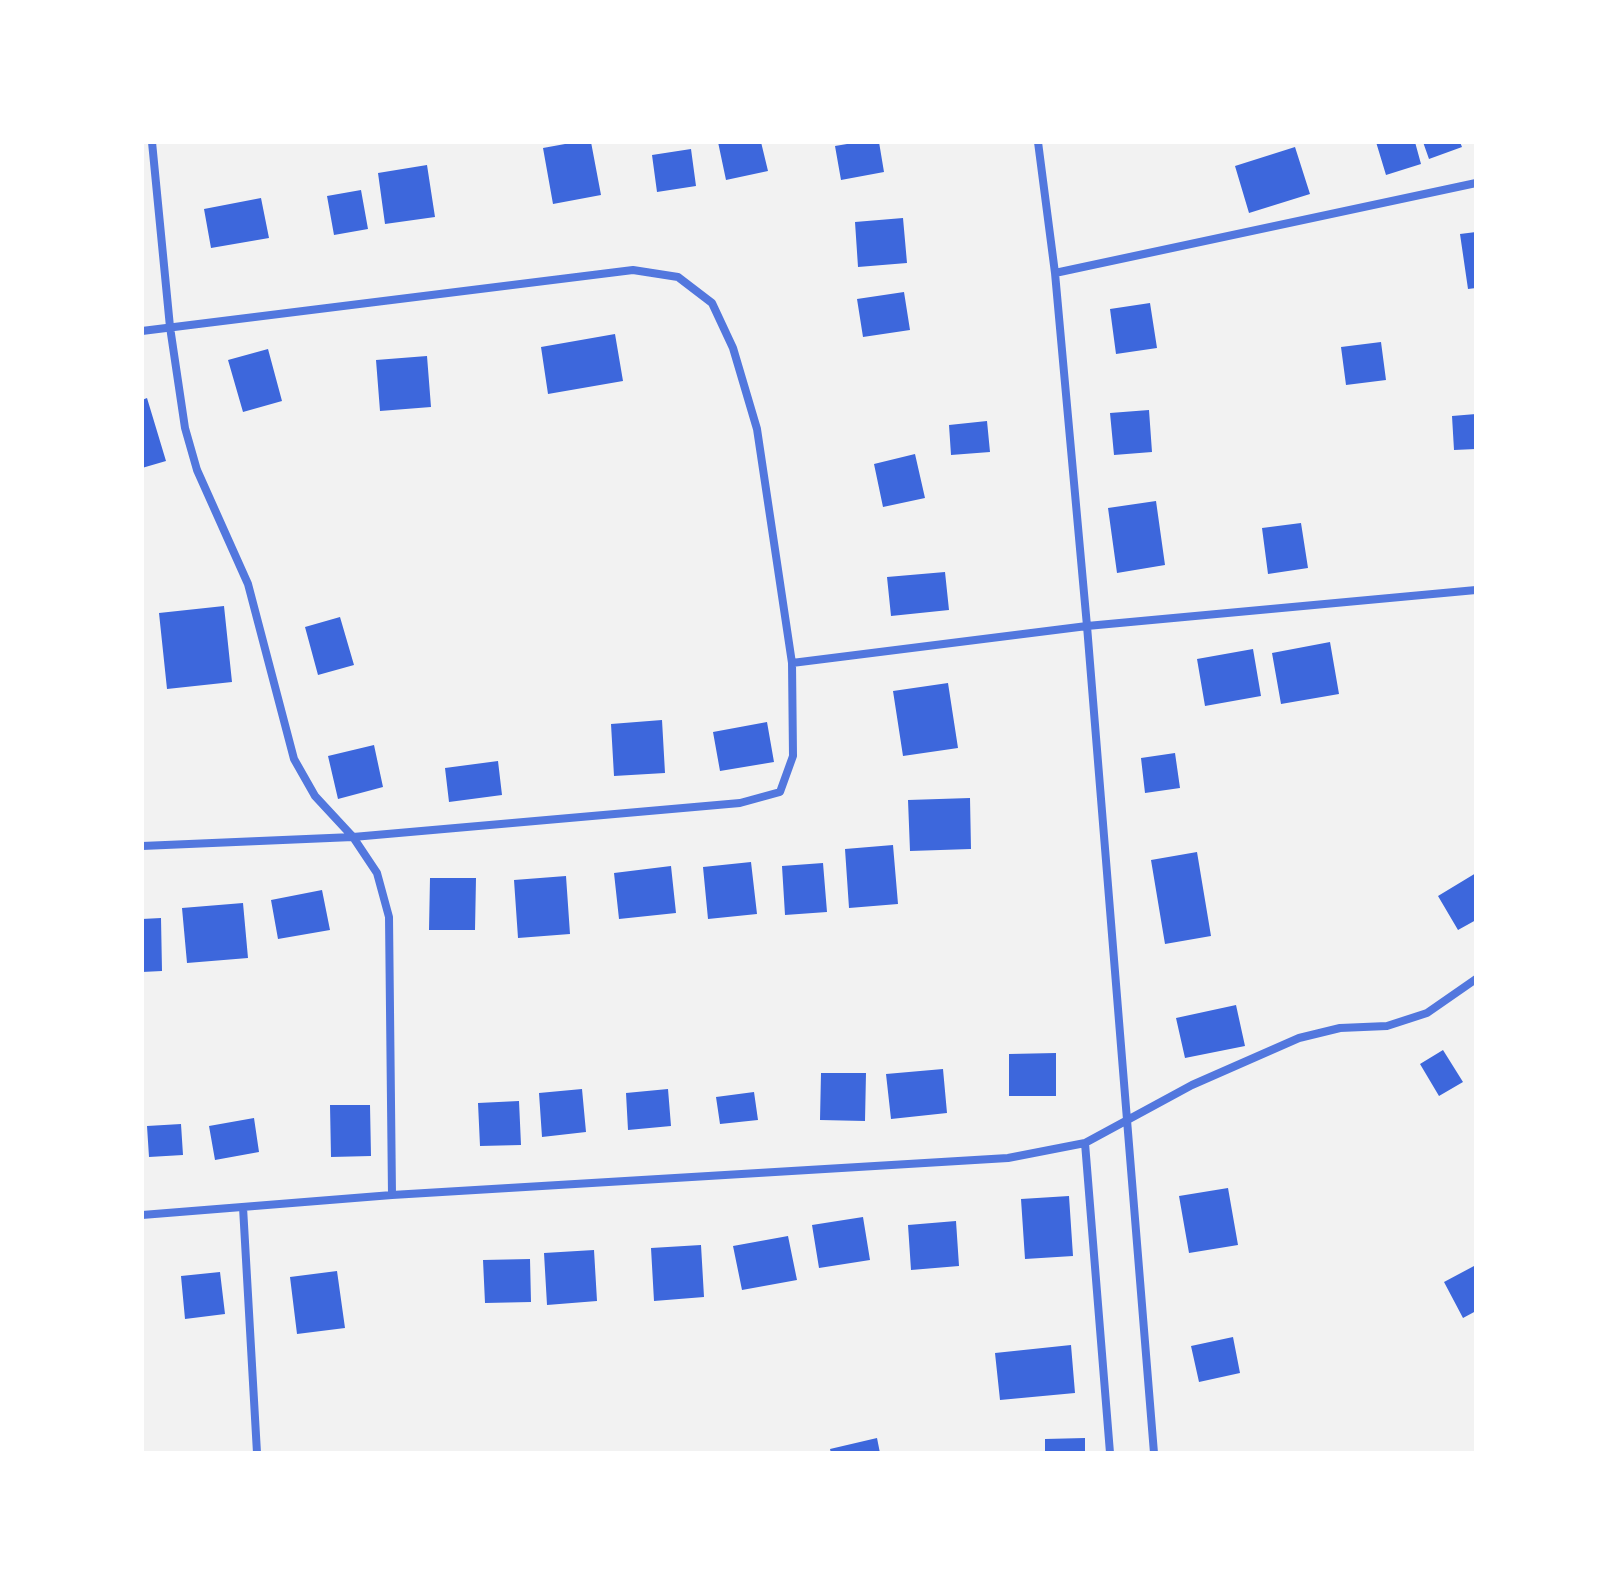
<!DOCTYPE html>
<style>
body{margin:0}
#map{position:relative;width:1618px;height:1595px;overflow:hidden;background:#f2f2f2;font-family:"Exo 2",sans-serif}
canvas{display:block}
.frame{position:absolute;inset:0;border:144px solid #fff;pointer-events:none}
</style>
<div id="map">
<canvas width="1618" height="1595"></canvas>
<div class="frame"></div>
</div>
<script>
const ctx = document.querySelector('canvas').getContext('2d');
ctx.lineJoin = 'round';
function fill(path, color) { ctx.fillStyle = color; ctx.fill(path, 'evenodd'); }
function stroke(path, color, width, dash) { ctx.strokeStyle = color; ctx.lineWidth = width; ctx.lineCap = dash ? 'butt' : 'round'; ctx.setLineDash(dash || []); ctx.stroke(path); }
fill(new Path2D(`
 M576,142H591L601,195L553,204L543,148Z
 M718,142H761L768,171L726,180Z
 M859,142H879L884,172L841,180L835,146Z
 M1376,142H1415L1421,164L1386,175Z
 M1423,142H1460L1462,147L1429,159Z
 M1295,147L1310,194L1249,213L1235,166Z
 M691,149L696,186L657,192L652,155Z
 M427,165L435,217L385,224L378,173Z
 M361,190L368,229L334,235L327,196Z
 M261,198L269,238L211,248L204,209Z
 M903,218L907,263L858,267L855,222Z
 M1476,232V288L1468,289L1460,234Z
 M904,292L910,330L863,337L857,299Z
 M1150,303L1157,348L1116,354L1110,309Z
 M615,334L623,381L548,394L541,347Z
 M1381,342L1386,380L1346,385L1341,347Z
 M268,349L282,401L243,412L228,360Z
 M427,356L431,407L380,411L376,360Z
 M147,398L166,461L142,468V400Z
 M1149,410L1152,452L1114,455L1110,413Z
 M1476,414V449L1454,450L1452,416Z
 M987,421L990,452L951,455L949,425Z
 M915,454L925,498L883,507L874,464Z
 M1156,501L1165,565L1117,573L1108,508Z
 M1301,523L1308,568L1268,574L1262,528Z
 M945,572L949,610L891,616L887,577Z
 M224,606L232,682L167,689L159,613Z
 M340,617L354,665L318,675L305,627Z
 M1330,642L1339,694L1281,704L1272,653Z
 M1253,649L1261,696L1205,706L1197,659Z
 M948,683L958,748L903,756L893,691Z
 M662,720L665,773L614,776L611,724Z
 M767,722L774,762L720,771L713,732Z
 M374,745L383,787L338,799L328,756Z
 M1175,753L1180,788L1145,793L1141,758Z
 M498,761L502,795L449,802L445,768Z
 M970,798L971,849L910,851L908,800Z
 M893,845L898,904L849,908L845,849Z
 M1197,852L1211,936L1165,944L1151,860Z
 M751,862L757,914L708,919L703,867Z
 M823,863L827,912L785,915L782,866Z
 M671,866L676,913L619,919L614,873Z
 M1476,873V920L1458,930L1438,896Z
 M566,876L570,934L518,938L514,880Z
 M430,878H476L475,930H429Z
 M322,890L330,930L278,939L271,900Z
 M243,903L248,958L187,963L182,908Z
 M161,918L162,971L142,972V919Z
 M1236,1005L1245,1046L1185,1058L1176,1018Z
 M1443,1050L1463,1082L1439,1096L1420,1064Z
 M1056,1053V1096H1009V1054Z
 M943,1069L947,1113L891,1119L886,1074Z
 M821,1073H866L865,1121L820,1120Z
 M582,1089L586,1132L542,1137L539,1093Z
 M668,1089L671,1126L628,1130L626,1093Z
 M754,1092L758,1120L720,1124L716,1097Z
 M519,1101L521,1145L480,1146L478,1103Z
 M330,1105H370L371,1156L331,1157Z
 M254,1118L259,1152L215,1160L209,1126Z
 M181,1124L183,1155L149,1157L147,1126Z
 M1228,1188L1238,1245L1189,1253L1179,1196Z
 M1069,1196L1073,1256L1025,1259L1021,1199Z
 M863,1217L870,1260L819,1268L812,1225Z
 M956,1221L959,1266L911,1270L908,1225Z
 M788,1236L797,1280L742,1290L733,1246Z
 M701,1245L704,1297L654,1301L651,1248Z
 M594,1250L597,1301L547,1305L544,1253Z
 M530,1259L531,1302L485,1303L483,1260Z
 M1474,1266L1476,1311L1463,1318L1444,1282Z
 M337,1271L345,1328L297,1334L290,1277Z
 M220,1272L225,1314L185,1319L181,1276Z
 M1233,1337L1240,1373L1199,1382L1191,1346Z
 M1071,1345L1075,1393L1000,1400L995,1353Z
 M877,1438L880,1453H831L830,1449Z
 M1085,1438V1453H1045V1439Z`), '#3d67dc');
stroke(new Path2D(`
 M152,142L170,327L185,428L197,470L248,584L294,759L315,796L353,837L377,873L389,917L392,1195
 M1038,142L1055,273L1087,626L1154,1453
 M1055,273L1476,183
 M142,331L633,270L678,277L712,303L733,348L757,429L792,663L793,756L780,792L740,803L353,837L142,846
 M792,663L1087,626L1476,590
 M1085,1143L1110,1453
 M243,1207L257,1453
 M142,1215L392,1195L1008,1158L1085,1143L1192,1085L1299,1038L1340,1028L1387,1026L1427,1013L1476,979`), '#5277de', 8);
</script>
